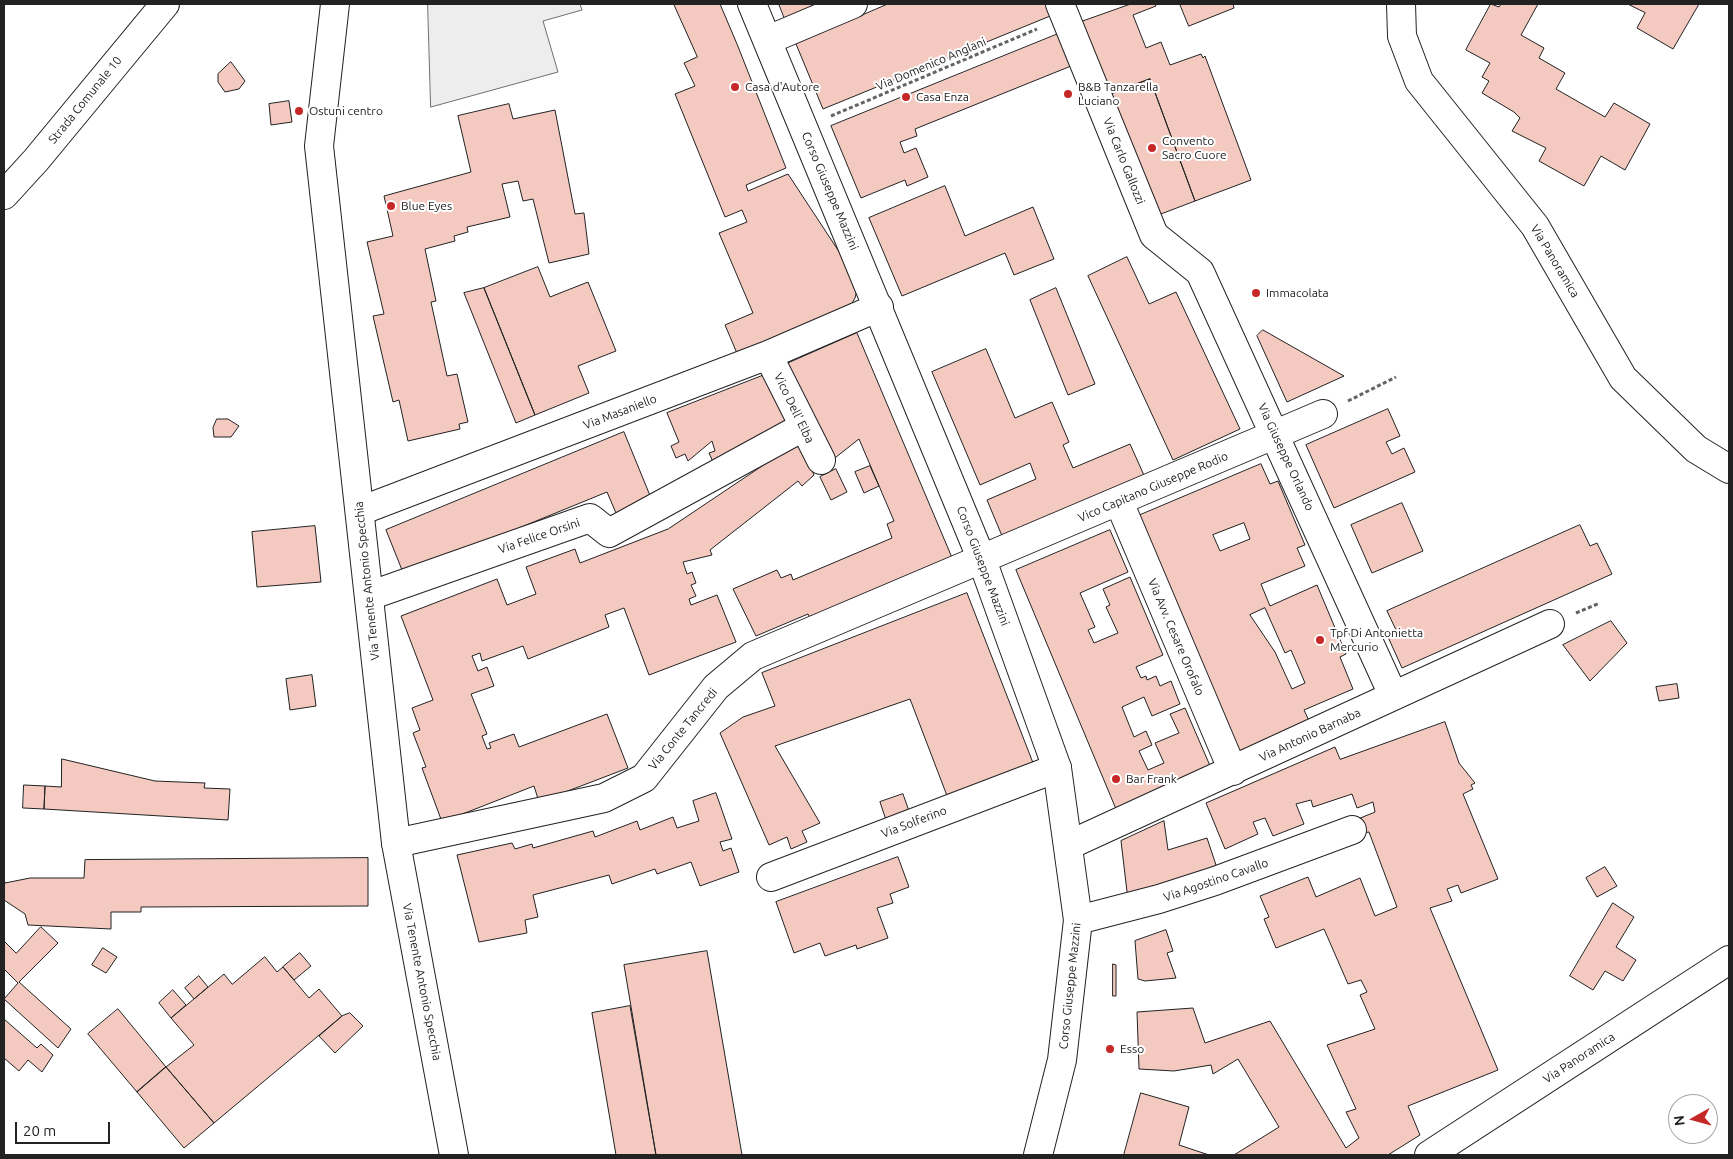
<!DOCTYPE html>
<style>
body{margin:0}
#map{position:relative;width:1733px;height:1159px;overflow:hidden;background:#fff;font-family:Ubuntu,sans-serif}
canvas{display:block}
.frame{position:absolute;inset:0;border:5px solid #222;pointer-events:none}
.north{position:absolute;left:1668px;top:1094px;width:50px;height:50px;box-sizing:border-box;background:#fff;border:1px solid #a7a7a7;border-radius:50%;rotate:263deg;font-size:14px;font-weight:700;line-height:20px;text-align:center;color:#222}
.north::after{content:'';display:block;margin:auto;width:18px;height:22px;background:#c62828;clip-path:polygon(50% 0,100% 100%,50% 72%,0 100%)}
.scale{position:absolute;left:15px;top:1122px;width:95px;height:22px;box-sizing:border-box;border:2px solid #222;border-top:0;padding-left:6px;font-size:15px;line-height:18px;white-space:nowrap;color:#222;-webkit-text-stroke:4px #fff;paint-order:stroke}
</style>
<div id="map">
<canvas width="1733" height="1159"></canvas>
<div class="frame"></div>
<div class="north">N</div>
<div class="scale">20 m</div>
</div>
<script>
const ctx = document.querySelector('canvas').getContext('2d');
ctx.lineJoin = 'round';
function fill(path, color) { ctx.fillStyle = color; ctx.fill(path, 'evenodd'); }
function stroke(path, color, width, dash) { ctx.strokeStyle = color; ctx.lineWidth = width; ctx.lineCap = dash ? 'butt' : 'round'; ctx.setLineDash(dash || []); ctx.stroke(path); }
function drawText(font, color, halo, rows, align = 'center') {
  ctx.font = font + ' Ubuntu,sans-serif'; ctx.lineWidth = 4; ctx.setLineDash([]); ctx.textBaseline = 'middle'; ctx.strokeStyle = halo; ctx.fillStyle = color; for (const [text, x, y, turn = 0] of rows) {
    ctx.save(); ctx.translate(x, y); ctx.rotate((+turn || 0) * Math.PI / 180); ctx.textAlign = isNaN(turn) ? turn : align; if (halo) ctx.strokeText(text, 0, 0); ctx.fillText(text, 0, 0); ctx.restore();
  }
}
const parking = new Path2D(`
 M428,4H580L582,10L543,21L558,72L431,107Z`);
fill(parking, '#ededed');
stroke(parking, '#6f6f6f', 1);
const building = new Path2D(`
 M674,4H720L737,44L786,168L746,185L748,191L788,174L859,282L855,298L847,312L739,358L725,325L753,313L719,233L747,222L742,210L725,217L675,94L695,86L684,63L697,57Z
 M779,4H825L785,19Z
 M888,4H1050L1055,14L823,109L796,44Z
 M1131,4H1155L1156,6L1133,15L1146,48L1161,42L1170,65L1201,54L1203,58L1205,56L1251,180L1195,201L1150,79L1108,95L1081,22Z
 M1180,4H1233L1234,8L1189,26Z
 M1491,4L1499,7L1501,4H1538L1521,35L1544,48L1539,58L1565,73L1556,89L1605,117L1614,103L1650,124L1625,170L1601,156L1584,186L1539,161L1546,148L1512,131L1520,118L1514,112L1482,93L1489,81L1482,77L1490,63L1466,50Z
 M1628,4H1699L1673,49L1637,28L1645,13Z
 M1063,32L1076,64L915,129L917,136L900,142L904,153L916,148L928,177L907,186L905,180L861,198L831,126Z
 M231,62L245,81L239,89L225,92L218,82V74Z
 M1150,79L1195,201L1153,217L1108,95Z
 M289,101L292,122L271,125L269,104Z
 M509,104L513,119L555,110L575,214L584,213L589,254L549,263L533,199L523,201L518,181L502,184L510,217L467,227L468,232L454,236L455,241L425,249L436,301L431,302L447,376L457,374L468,422L459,424L460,429L408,441L399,400L393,402L373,316L384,314L367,242L393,236L384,196L471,172L458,116Z
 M945,186L965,236L1033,207L1054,259L1014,275L1005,253L902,296L869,218Z
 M1127,257L1149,304L1176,292L1240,429L1173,460L1088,276Z
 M538,267L550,297L588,282L616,351L578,366L589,393L535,415L484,288Z
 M484,288L535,415L516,423L464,293Z
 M1056,288L1095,384L1068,395L1030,300Z
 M1263,330L1344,376L1287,402L1257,336Z
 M857,333L953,560L811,620L808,614L756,636L733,589L777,570L781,578L791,574L793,580L892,538L887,524L894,521L859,439L831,461L782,366Z
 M986,349L1015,418L1052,402L1069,442L1063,445L1073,468L1130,444L1147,482L1005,543L987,500L1036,479L1030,463L980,485L932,372Z
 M767,374L792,424L718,473L709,453L715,451L712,441L688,461L685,454L676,458L671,446L679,442L667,413Z
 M1388,409L1400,436L1386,442L1392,454L1404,448L1415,472L1334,508L1306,445Z
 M217,419H228L239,426L231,437H214L213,428Z
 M624,432L651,498L616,513L607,492L404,575L386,530Z
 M800,441L814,475L802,486L798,481L710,550L712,555L683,562L687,574L692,572L696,583L691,585L696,596L689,599L691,605L717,595L736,642L649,675L624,608L605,615L609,627L528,659L523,646L482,661L480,653L472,656L478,671L487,667L494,686L471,694L487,734L482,736L487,749L491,748L489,743L514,734L519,747L607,714L628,768L539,802L534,786L442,822L422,768L426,767L413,733L420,730L412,708L433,700L401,616L497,579L507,605L536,594L526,567L575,549L580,563L668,529Z
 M1261,464L1270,484L1278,481L1305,545L1297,548L1305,566L1261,584L1270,606L1317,585L1346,654L1340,657L1353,689L1304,710L1311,725L1239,755L1138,516ZM1244,523L1250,539L1220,551L1213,535ZM1265,608L1285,653L1291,650L1305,683L1292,689L1275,652L1250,615Z
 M870,466L879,486L864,493L855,472Z
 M836,469L847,492L831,500L820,477Z
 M1402,503L1423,551L1372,573L1351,525Z
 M1580,525L1590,546L1597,543L1612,574L1402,668L1388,637L1397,632L1387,611Z
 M315,526L321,582L257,587L252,532Z
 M1110,530L1128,572L1080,593L1095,627L1088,630L1094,643L1118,633L1106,607L1110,605L1103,589L1130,577L1163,655L1136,667L1141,678L1146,676L1147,680L1156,676L1160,686L1171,681L1180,704L1152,716L1144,697L1122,707L1134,737L1146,731L1152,745L1139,751L1148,770L1164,763L1155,743L1179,733L1170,714L1185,708L1211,768L1116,809L1016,570Z
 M967,593L1035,768L949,801L910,699L775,746L820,823L802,831L807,842L791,849L787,837L769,845L720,733L743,717L775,706L762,673Z
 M1611,621L1627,643L1590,681L1563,645Z
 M312,675L316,706L290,710L286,679Z
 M1677,684L1679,698L1659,701L1656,687Z
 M1445,722L1459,763L1475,783L1471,785L1473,789L1463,794L1498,879L1461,893L1458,885L1447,889L1452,901L1430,908L1498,1070L1408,1106L1420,1135L1388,1155H1234L1279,1127L1238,1059L1213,1074L1211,1065L1174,1071L1139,1069L1137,1012L1193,1008L1205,1043L1270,1021L1346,1148L1359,1138L1346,1112L1356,1109L1327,1045L1375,1029L1360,995L1367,992L1361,980L1348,984L1324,929L1276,948L1264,919L1269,917L1260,896L1308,877L1316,897L1360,878L1375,916L1397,907L1369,832L1363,833L1358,819L1375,812L1373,802L1357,808L1352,794L1313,807L1311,800L1296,804L1304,824L1273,836L1265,818L1253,822L1258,834L1225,849L1206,803L1335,747L1340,759Z
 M62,759L155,781L205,783L204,788L230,789L228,820L44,809L45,786L61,787Z
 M24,785L45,786L44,809L23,808Z
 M716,793L732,839L720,842L723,851L731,848L739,872L700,886L691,862L657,874L655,869L612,884L609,875L533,895L538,917L525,920L527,933L479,942L457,855L512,843L515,849L532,844L533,848L593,831L595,837L637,821L640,830L673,817L677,828L699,821L693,801Z
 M903,794L909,811L886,820L880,802Z
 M1164,821L1168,850L1207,838L1217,868L1128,900L1121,841Z
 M898,857L909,887L890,894L893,903L877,908L888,938L857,949L856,945L825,956L820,943L794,953L776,902Z
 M368,858V906L141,907V912H111V929L28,925L25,914L4,900V879L5,883L30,878H84L85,860Z
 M1605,867L1617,886L1597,897L1586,878Z
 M1613,903L1634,917L1616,947L1636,960L1623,981L1605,971L1593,990L1570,976Z
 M41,927L58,943L19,982L71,1029L58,1048L4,999L18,983L4,969V941L16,953Z
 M1166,930L1173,951L1167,953L1176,978L1145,981L1138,979L1135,941Z
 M103,948L117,957L106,973L92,965Z
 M707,951L742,1155H656L624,965Z
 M300,953L311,966L294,980L283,967Z
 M265,957L277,972L283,967L309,998L319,989L342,1016L214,1123L166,1067L194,1045L171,1018L224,974L232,984Z
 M1113,964L1116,965V996H1113Z
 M199,976L208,987L194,999L185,988Z
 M173,990L186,1005L171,1018L159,1003Z
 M630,1006L656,1155H616L592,1013Z
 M118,1009L166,1067L137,1092L88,1034Z
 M350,1013L363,1026L335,1053L319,1036L342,1016Z
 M4,1019L37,1048L41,1044L53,1055L42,1072L28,1060L19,1071L4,1058Z
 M166,1067L214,1123L184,1148L137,1092Z
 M1141,1093L1189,1107L1179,1145L1209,1155H1124Z`);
fill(building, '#f3c9c0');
stroke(building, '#222', 1);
const street = new Path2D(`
 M1060,4L1154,235L1200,272L1393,695
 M768,40L853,4
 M4,195L36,160L165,4
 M768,355L821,460
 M1119,502L1233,771
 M360,511L768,355L879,307
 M369,596L590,518L609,533L803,427
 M396,843L604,798L644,778L716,687L753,656L1323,414
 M1069,845L1550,624
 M771,877L1057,768
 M1078,920L1159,899L1215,881L1352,830`);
const secondary = new Path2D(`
 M335,4L319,146L396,843L454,1155
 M752,4L982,560L1057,768L1078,920L1062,1060L1038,1155
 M1401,4L1402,36L1419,81L1535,226L1623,378L1696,449L1729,469
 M1429,1155L1729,960`);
stroke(street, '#222', 30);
stroke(secondary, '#222', 30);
stroke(new Path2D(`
 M831,116L1037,29
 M1348,401L1396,377
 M1576,613L1600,603`), '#646464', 3, [4, 2.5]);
stroke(street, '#fff', 28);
stroke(secondary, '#fff', 28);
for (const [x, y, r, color] of [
 [735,87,5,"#c62828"],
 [1068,94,5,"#c62828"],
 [906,97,5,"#c62828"],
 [299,111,5,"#c62828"],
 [1152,148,5,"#c62828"],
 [391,206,5,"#c62828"],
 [1256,293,5,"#c62828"],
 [1320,640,5,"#c62828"],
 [1116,779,5,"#c62828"],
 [1110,1049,5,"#c62828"]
]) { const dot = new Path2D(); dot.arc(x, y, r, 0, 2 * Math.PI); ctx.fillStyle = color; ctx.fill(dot); stroke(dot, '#fff', 2); }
drawText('12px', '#222', '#fff', [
 ["Via Domenico Anglani",931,64,-23],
 ["Strada Comunale 10",85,100,-51],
 ["Via Carlo Gallozzi",1124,161,68],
 ["Corso Giuseppe Mazzini",830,191,67],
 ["Via Panoramica",1555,261,59],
 ["Vico Dell' Elba",794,408,64],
 ["Via Masaniello",620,412,-21],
 ["Via Giuseppe Orlando",1286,457,65],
 ["Vico Capitano Giuseppe Rodio",1153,487,-23],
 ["Via Felice Orsini",539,536,-19],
 ["Corso Giuseppe Mazzini",983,566,69],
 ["Via Tenente Antonio Specchia",367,581,-96],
 ["Via Avv. Cesare Orofalo",1176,637,67],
 ["Via Conte Tancredi",683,729,-51],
 ["Via Antonio Barnaba",1310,735,-25],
 ["Via Solferino",914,822,-21],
 ["Via Agostino Cavallo",1216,880,-19],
 ["Via Tenente Antonio Specchia",422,982,79],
 ["Corso Giuseppe Mazzini",1070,986,-84],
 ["Via Panoramica",1579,1058,-33]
]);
drawText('12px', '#222', '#fff', [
 ["Casa d'Autore",745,87],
 ["B&B Tanzarella",1078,87],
 ["Luciano",1078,101],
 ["Casa Enza",916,97],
 ["Ostuni centro",309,111],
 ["Convento",1162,141],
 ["Sacro Cuore",1162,155],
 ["Blue Eyes",401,206],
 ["Immacolata",1266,293],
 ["Tpf Di Antonietta",1330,633],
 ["Mercurio",1330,647],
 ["Bar Frank",1126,779],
 ["Esso",1120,1049]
], 'left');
</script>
